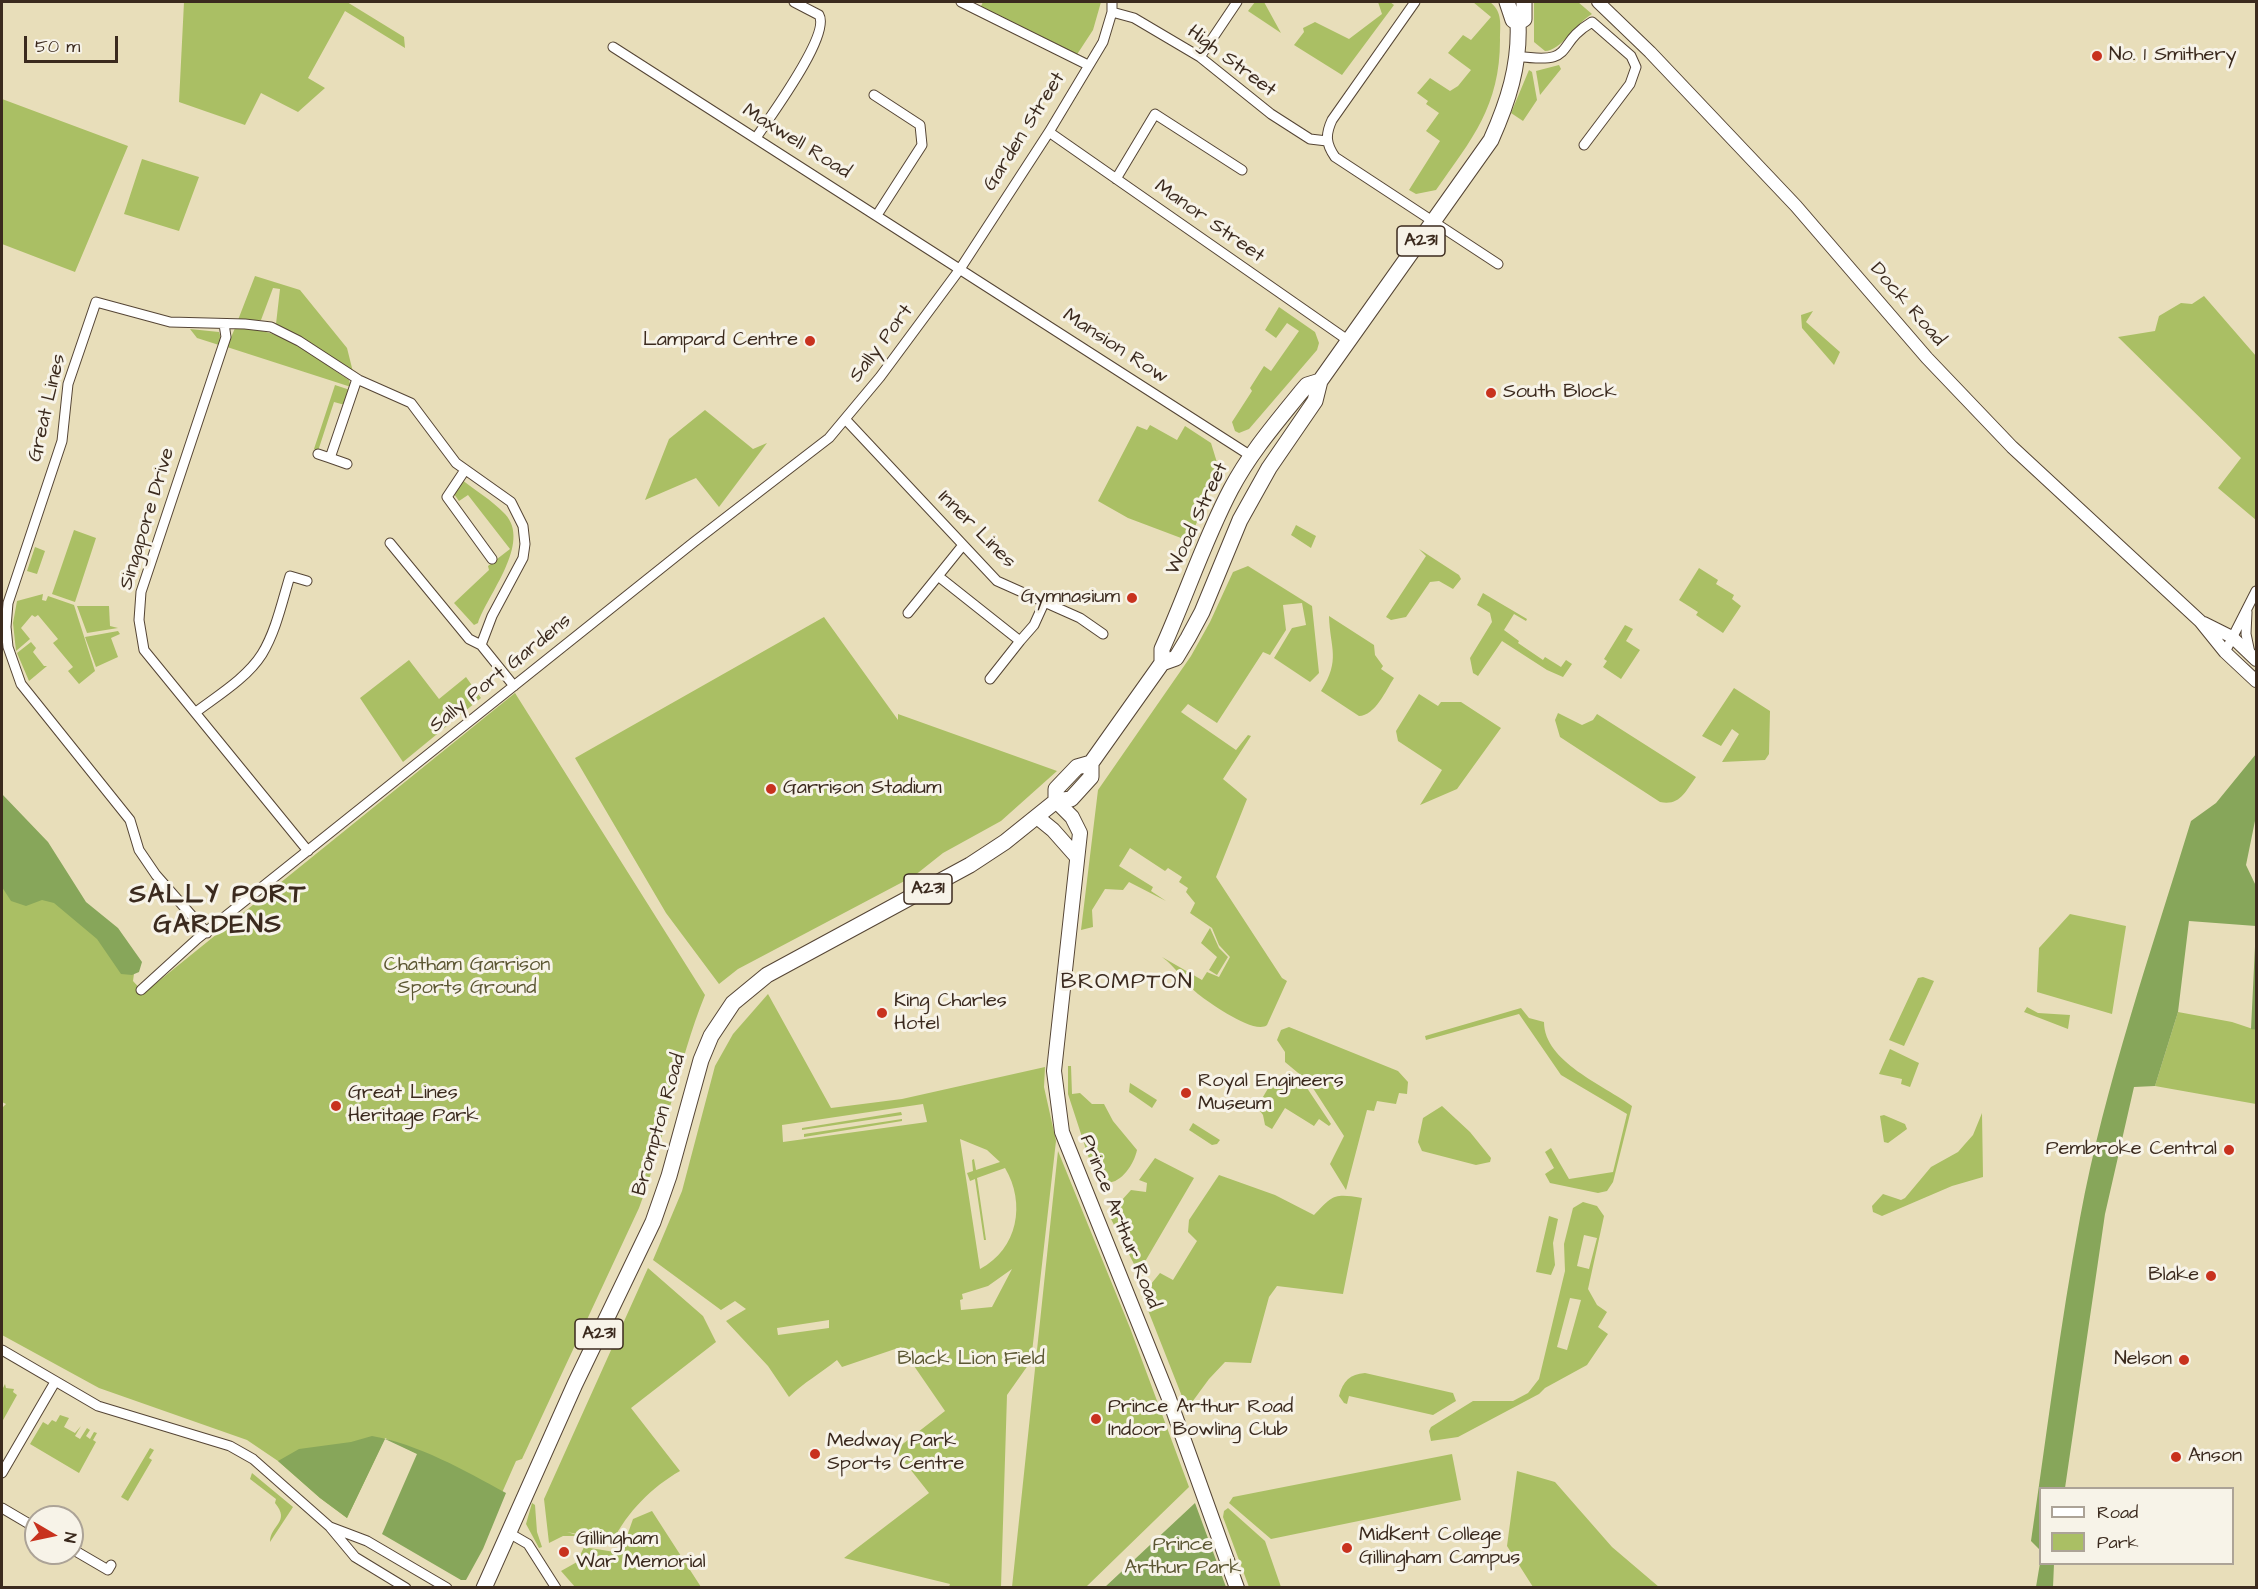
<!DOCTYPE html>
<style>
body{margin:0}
#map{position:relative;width:2258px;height:1589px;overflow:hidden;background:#e8deba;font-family:"Architects Daughter",sans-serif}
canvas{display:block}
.frame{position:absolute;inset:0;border:3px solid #3b2a1e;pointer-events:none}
.legend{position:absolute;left:2039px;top:1487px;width:195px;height:78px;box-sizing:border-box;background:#f7f3e8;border:2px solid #aca397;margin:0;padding:8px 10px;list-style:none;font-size:18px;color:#3b2a1e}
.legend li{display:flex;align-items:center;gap:12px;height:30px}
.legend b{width:30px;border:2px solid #aca397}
.north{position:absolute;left:24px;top:1505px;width:60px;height:60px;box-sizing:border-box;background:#f7f3e8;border:2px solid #aca397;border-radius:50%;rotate:99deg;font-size:16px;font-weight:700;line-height:24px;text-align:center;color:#3b2a1e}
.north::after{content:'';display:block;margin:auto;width:21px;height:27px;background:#c8321e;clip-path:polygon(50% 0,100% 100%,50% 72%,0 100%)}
.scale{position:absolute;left:24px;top:36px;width:94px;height:27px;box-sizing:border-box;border:3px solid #3b2a1e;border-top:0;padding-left:8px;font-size:18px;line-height:21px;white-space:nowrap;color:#3b2a1e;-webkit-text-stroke:4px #f7f3e8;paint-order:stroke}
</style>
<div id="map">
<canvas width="2258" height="1589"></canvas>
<div class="frame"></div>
<ul class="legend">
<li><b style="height:8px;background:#fff"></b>Road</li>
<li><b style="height:16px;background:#aabf64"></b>Park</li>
</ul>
<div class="north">N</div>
<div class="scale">50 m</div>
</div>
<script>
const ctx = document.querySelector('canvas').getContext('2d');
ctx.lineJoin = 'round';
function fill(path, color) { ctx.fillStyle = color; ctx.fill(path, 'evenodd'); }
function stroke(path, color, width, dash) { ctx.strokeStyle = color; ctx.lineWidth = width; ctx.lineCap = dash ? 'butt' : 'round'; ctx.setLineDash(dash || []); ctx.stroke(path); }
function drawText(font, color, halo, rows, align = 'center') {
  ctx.font = font + ' "Architects Daughter",sans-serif'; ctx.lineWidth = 6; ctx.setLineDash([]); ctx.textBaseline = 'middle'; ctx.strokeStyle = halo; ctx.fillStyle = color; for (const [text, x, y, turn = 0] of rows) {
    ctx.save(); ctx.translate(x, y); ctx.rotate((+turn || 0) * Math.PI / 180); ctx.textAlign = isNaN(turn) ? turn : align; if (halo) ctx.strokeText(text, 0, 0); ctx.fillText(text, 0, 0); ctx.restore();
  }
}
fill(new Path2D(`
 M184,2H347L404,37L405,48L345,11L308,78L325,88L298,112L261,93L245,125L179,102Z
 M983,2H1101L1093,30L1076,56L980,8Z
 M1255,2H1264L1281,33L1248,11Z
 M1378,2H1390L1394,5L1342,75L1294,45L1304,32L1303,28L1315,22L1349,39L1382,14Z
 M1473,2H1490C1503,12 1500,25 1500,40C1500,106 1472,139 1436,190L1416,194L1409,190L1440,141L1426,131L1439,113L1426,104L1428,101L1417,93L1430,78L1450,91L1458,86L1471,70L1448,53L1463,35L1471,40L1491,17Z
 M1534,2H1578L1592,14C1576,23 1561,51 1545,51L1534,42Z
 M1559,65L1561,69L1540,95L1536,71Z
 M1529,70L1532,72L1537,100L1523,121L1511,113Z
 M2,99L128,146L75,272L2,244Z
 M142,159L199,177L179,231L124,214Z
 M255,276L300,290L347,348L353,372L276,324L280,289L273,288L261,320H238Z
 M2204,296L2256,356V520L2218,488L2241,458L2118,337L2155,331L2159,316L2181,303L2192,304Z
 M1279,307L1315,332L1319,343L1317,350L1249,429L1239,433L1235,431L1232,422L1252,391L1250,388L1264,366L1271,371L1299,331L1287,323L1276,338L1265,330Z
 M1813,311L1806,322L1840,352L1834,365L1802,328L1801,315Z
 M235,328C280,326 314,357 349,380L351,387L227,347Z
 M190,329L219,332L221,338L219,345L197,338Z
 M335,385L350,390L345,405L334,402L318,451L314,449Z
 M705,410L753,449L767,443L719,507L696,478L645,500L669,439Z
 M1150,425L1177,440L1185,426L1211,443L1219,469L1189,541L1128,518L1098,501L1137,426L1147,430Z
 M460,478C474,490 492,500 505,514C532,543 487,595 478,623L474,625L454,603L489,570L488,566L510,549L468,495L459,501L454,494Z
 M1296,525L1316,536L1311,548L1291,535Z
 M74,530L96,538L75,602L52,594Z
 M35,547L45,551L37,574L27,571Z
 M1419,549L1459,575L1461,579L1453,589L1439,581L1430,582L1406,617L1391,620L1386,617L1426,556Z
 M1248,566L1312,606L1319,673L1310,682L1274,658L1292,628L1306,625L1302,603L1283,605L1286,630L1270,655L1263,652L1217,723L1188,704L1181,712L1236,750L1248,735L1251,736L1223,779L1247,799L1216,877L1282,978L1287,981L1267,1025C1255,1035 1211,1004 1198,994C1185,983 1176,967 1162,957L1202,980L1207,972L1219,977L1230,957L1219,945L1212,928L1190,913L1195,903L1186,892L1188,888L1179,882L1182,877L1168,868L1165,871L1130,848L1119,866L1153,887L1151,891L1166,901L1129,882L1123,890L1105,889L1092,910L1093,927L1081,930L1098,790L1191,656L1210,622L1233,572Z
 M1699,568L1718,580L1716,584L1734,595L1732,599L1741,606L1723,633L1696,615L1698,612L1679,600Z
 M1483,593L1527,619L1526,621L1514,614L1504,630L1519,641L1518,643L1543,660L1545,657L1561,667L1566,660L1572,664L1563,677L1547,670L1502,641L1478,676L1473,673L1470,658L1492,622L1490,613L1477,605Z
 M43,594L42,600L46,601L48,596L74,605L95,671L79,684L68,671L73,667L53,643L58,639L38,615L35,617L32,615L21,628L30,639L16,651L13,623L17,601Z
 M77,606H109L110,626L118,628L87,633Z
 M1329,616L1374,645L1375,655L1383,666L1381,669L1394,678C1386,690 1375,716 1359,716L1321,691C1341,659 1330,649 1329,616Z
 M824,617L898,720V714L1057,771L1001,821L943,853L914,876L738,969L719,984L666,913L575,758Z
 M1625,625L1633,629L1626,641L1640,650L1621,679L1603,667L1607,661L1604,659Z
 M118,631L120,634L111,638L118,657L96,667L85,637Z
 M31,642L36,648L33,652L44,666H47L29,681L17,653Z
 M409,660L439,699L466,677L481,698L403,762L360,698Z
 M1734,688L1770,711L1769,754L1765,760L1722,762L1739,734L1732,729L1721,746L1702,736Z
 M515,693L705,995C677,1064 666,1138 639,1208L522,1459L516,1461L501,1495L385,1438L347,1518L320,1498L278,1461L247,1440L99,1388L2,1335V1108L6,1104L2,1102V815L135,966L133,981L144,993Z
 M1419,694L1438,706L1441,702H1461L1501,728L1457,789L1420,805L1442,770L1398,741L1396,731Z
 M1558,713L1582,725L1593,720L1597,714L1696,777C1685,792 1680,806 1660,802L1560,737L1555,720Z
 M2070,914L2126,926L2112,1014L2037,992L2039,948Z
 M1210,928L1219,948L1228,957L1217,975L1209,970L1217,957L1201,943Z
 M1923,977L1934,981L1904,1046L1889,1040L1918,978Z
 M768,994L831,1108L902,1099L1045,1067L1044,1087L1056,1141L1031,1361L1007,1395L1001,1587H949L950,1584L844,1558L929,1493L895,1450L945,1411L901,1347L842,1367L837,1360C821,1373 803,1383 789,1397L768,1366L726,1321L746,1309L735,1301L721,1310L653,1260L682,1191L715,1066L733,1034ZM923,1104L927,1122L783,1142L782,1125ZM960,1139L987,1150L1000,1162L976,1170L974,1159L972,1160L973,1171L967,1173L970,1181L975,1179L984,1240H986L977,1178L1005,1168C1026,1203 1018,1249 980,1269ZM1012,1269L992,1307L961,1310L960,1300L963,1299L962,1294L988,1286ZM829,1320V1328L778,1335L777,1328Z
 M2027,1007L2038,1013L2070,1015L2068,1029L2024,1012Z
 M1521,1008L1529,1018L1544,1022C1544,1062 1604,1085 1632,1106L1613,1182L1607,1191L1598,1193L1550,1183L1545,1174L1554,1168L1545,1152L1551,1148L1569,1179L1613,1172L1627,1114L1561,1075L1519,1014L1426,1040L1425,1036Z
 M2178,1012L2232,1022L2256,1030V1104L2155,1086Z
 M1289,1027L1398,1071L1408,1082L1407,1094L1399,1093L1396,1104L1377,1101L1374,1111L1367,1110L1346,1190L1330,1164L1344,1136L1309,1082L1285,1062V1052L1277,1040L1281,1030Z
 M1890,1049L1919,1063L1910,1087L1901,1084L1902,1079L1879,1074Z
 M1068,1066H1071L1072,1094L1080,1093L1092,1104H1104L1113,1121L1137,1150C1133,1169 1113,1194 1095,1177L1068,1094Z
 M1286,1076L1307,1088L1331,1124L1329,1126L1319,1119L1314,1126L1285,1108L1272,1129L1265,1125L1263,1115L1257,1107L1273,1080Z
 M1130,1083L1157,1100L1152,1108L1129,1092Z
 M1442,1106L1470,1132L1491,1158L1490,1162L1476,1165L1422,1151L1418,1142L1423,1118Z
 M901,1112L902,1115L802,1130V1128Z
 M1982,1113L1983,1177L1952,1186L1882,1216L1873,1212L1872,1206L1883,1194L1901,1200L1905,1198L1931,1167L1958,1152L1965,1144L1973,1135Z
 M1884,1115L1905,1124L1907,1129L1888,1143L1884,1142L1880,1116Z
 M902,1119V1121L804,1137V1134Z
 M1193,1123L1220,1140L1217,1144L1212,1145L1189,1130Z
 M1058,1151L1130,1328L1189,1487L1086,1587H1012Z
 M1155,1158L1194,1178L1143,1265L1135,1266L1111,1219V1212L1131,1190L1146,1192L1147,1183L1139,1180Z
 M1219,1175L1275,1195L1314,1215C1333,1195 1334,1193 1362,1198L1343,1294L1277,1286L1269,1297L1251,1363L1225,1362L1209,1379L1187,1409L1142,1295L1160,1273L1173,1280L1197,1241L1188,1232L1189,1220Z
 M1583,1202L1597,1206L1604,1216L1588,1289L1597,1305L1607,1312L1598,1327L1608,1334L1587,1365L1545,1388L1539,1394L1458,1437L1431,1441L1429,1431L1431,1427L1473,1401H1513L1528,1393L1539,1379L1565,1271L1564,1244L1573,1208ZM1584,1235L1597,1238L1589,1269L1577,1266ZM1570,1298L1581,1300L1567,1350L1557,1347Z
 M1549,1216L1558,1219L1553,1243L1555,1265L1551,1275L1536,1272Z
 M648,1268L703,1316L716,1342L631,1408L680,1471C652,1487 627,1512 613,1541L567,1532L580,1536H563L549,1543L544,1499Z
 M1365,1373L1453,1393L1456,1401L1433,1415L1349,1396L1347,1404L1344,1403L1339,1396C1343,1381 1350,1374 1365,1373Z
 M5,1384L6,1388L14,1389L13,1392L17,1395L2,1422V1390Z
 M60,1415L69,1418L64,1427L75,1433L81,1426L75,1436L80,1439L87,1428L90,1430L86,1436L90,1439L94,1432L97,1433L93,1440L96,1442L79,1473L30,1444L43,1422L48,1425L52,1420L56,1422Z
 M150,1448L154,1450L149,1458L152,1460L128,1501L121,1497Z
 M1452,1454L1461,1500L1271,1539L1229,1503L1233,1497Z
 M1517,1471L1555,1482L1612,1547L1659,1587H1533L1507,1546Z
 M252,1473L293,1507L270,1542C270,1525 291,1522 275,1503L276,1499L250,1479Z
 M532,1503L535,1505L537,1532L542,1547L539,1548L526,1524Z
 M1228,1508L1265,1541L1281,1587H1249L1223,1517L1224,1511Z
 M652,1511L701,1587H575L561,1571L577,1562L584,1547L621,1553L633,1519Z`), '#aabf64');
fill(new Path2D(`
 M2256,754V816L2246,865L2256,886V1030L2251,1029L2256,926L2189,921L2178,1012L2155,1086L2134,1087L2105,1214L2065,1488H2040V1550L2031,1541C2047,1433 2060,1325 2080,1218C2105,1084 2151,952 2191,821L2216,803Z
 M2,794L48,842L86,902L118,928L142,962L139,972L132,975L121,974L97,939L54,903L42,900L26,906L11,901L2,887Z
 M372,1436C418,1444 464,1470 506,1493L483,1549L466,1580H461L382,1534L417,1454L385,1439L347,1518L320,1498L278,1461L299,1449L351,1442Z
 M1195,1503L1226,1587H1105Z
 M2040,1563L2054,1564L2053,1587H2036Z`), '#87a65a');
const minor = new Path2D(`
 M961,2L1088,65
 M1415,2L1332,120C1325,135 1326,144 1335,157L1498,264
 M1112,12L1134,18L1200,57L1271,114L1310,139L1327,141
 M613,47L1251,456
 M1517,56C1578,65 1553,45 1592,22L1631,56L1636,67L1630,84L1584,145
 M1200,57L1237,2
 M874,95L920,125L922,145L877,215
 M1049,132L1349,341
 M756,138C769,118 831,35 819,15L794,2
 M1116,179L1155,114L1242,170
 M224,324L226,337L141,592L139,620L144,650L308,851
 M846,420L997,581L1080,618L1103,634
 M318,454L330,458
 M347,464L330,458L357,379
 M465,470L447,497L492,559
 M390,543L469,639L481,645L514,686
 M963,545L938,576L1020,641L1034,625L1044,603
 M2247,612L2246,634L2250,653
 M908,613L938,576
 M2225,652L2256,591
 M990,679L1020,641
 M196,712C217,696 247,678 262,654C276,631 282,602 290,576L307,581
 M207,933L156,875L139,850L130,820L21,684L8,647L6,627L8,603L62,441L68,384L96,302L170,322L245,324L271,327L299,341L359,380L411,403L456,463L511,502L523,526L525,544L523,558L492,616L481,645
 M141,990L197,939L694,542L829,438L880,377L960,269L1049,132L1103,42L1112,12V2
 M2,1350L98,1406L230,1446L253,1459L330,1527L355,1557L406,1588
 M2,1473L55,1382
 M2,1508L36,1528
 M330,1527L367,1541L447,1588
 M509,1533L528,1544L556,1588
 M72,1549L108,1570L111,1565`);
const tertiary = new Path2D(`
 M1598,2L1650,52L1796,206L1927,358L2012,447L2200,621L2225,652L2256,681
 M2204,623L2232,637L2256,660`);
const secondary = new Path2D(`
 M1056,801L1072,817L1080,833L1054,1071L1062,1132L1168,1396L1237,1588
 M1037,817L1053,830L1076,856`);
const primary = new Path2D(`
 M1507,2L1513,20L1518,23
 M1162,663V649C1186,596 1204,540 1231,489C1250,453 1276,423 1301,392L1307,385L1320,381
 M1056,801V789L1077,767L1091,763
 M484,1588L575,1384L653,1222L669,1176L701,1060L711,1036L733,1003L767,975L970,865L1005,842L1056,801L1071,799L1091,777V763L1162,663L1176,658L1188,638L1202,612L1240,520L1269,468L1315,401L1320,381L1491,140C1508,102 1520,65 1518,23L1524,19V2`);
stroke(minor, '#554535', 11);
stroke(tertiary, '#554535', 14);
stroke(secondary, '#554535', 16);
stroke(primary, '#554535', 17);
stroke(minor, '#fff', 9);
stroke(tertiary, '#fff', 12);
stroke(secondary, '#fff', 14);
stroke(primary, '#fff', 15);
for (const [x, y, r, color] of [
 [2097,56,6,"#c8321e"],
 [810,341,6,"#c8321e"],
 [1491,393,6,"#c8321e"],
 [1132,598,6,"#c8321e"],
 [771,789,6,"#c8321e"],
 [882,1013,6,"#c8321e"],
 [1186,1093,6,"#c8321e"],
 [336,1106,6,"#c8321e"],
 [2229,1150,6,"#c8321e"],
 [2211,1276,6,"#c8321e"],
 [2184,1360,6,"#c8321e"],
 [1096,1419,6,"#c8321e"],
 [815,1454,6,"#c8321e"],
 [2176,1457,6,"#c8321e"],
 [1347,1548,6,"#c8321e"],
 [564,1552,6,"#c8321e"]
]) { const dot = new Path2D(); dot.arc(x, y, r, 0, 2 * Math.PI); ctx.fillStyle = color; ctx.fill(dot); stroke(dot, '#f7f3e8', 2); }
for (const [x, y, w] of [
 [1421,241,48],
 [928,889,48],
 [599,1334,48]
]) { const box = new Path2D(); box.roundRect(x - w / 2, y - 15, w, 30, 4.5); ctx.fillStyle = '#f7f3e8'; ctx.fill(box); stroke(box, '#3b2a1e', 1.5); }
drawText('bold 18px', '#3b2a1e', null, [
 ["A231",1421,241],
 ["A231",928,889],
 ["A231",599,1334]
]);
drawText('20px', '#3b2a1e', '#f7f3e8', [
 ["No. 1 Smithery",2109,56],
 ["Lampard Centre",798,341,"right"],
 ["South Block",1503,393],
 ["Gymnasium",1120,598,"right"],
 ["Garrison Stadium",783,789],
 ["King Charles",894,1002],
 ["Hotel",894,1025],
 ["Royal Engineers",1198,1082],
 ["Museum",1198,1105],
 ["Great Lines",348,1094],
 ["Heritage Park",348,1117],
 ["Pembroke Central",2217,1150,"right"],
 ["Blake",2199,1276,"right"],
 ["Nelson",2172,1360,"right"],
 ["Prince Arthur Road",1108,1408],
 ["Indoor Bowling Club",1108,1431],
 ["Medway Park",827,1442],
 ["Sports Centre",827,1465],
 ["Anson",2188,1457],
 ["MidKent College",1359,1536],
 ["Gillingham Campus",1359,1559],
 ["Gillingham",576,1540],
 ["War Memorial",576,1563]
], 'left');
drawText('20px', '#3b2a1e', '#f7f3e8', [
 ["High Street",1231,62,37],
 ["Garden Street",1025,132,-58],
 ["Maxwell Road",796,142,32],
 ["Manor Street",1209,222,35],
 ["Dock Road",1907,305,49],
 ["Sally Port",882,344,-53],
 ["Mansion Row",1115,347,33],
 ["Great Lines",48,408,-77],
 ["Singapore Drive",148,519,-73],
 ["Wood Street",1198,519,-65],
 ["Inner Lines",976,530,45],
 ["Sally Port Gardens",501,674,-39],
 ["Brompton Road",660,1125,-74],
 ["Prince Arthur Road",1119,1222,68]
]);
drawText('20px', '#5c5733', '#f7f3e8', [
 ["Chatham Garrison",467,966],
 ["Sports Ground",467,989],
 ["Black Lion Field",971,1360],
 ["Prince",1183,1546],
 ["Arthur Park",1183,1569]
]);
ctx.letterSpacing = '1.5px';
drawText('22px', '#3b2a1e', '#f7f3e8', [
 ["BROMPTON",1127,983]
]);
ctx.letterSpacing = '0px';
ctx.letterSpacing = '1.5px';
drawText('bold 26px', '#3b2a1e', '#f7f3e8', [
 ["SALLY PORT",218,897],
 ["GARDENS",218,927]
]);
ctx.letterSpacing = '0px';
</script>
